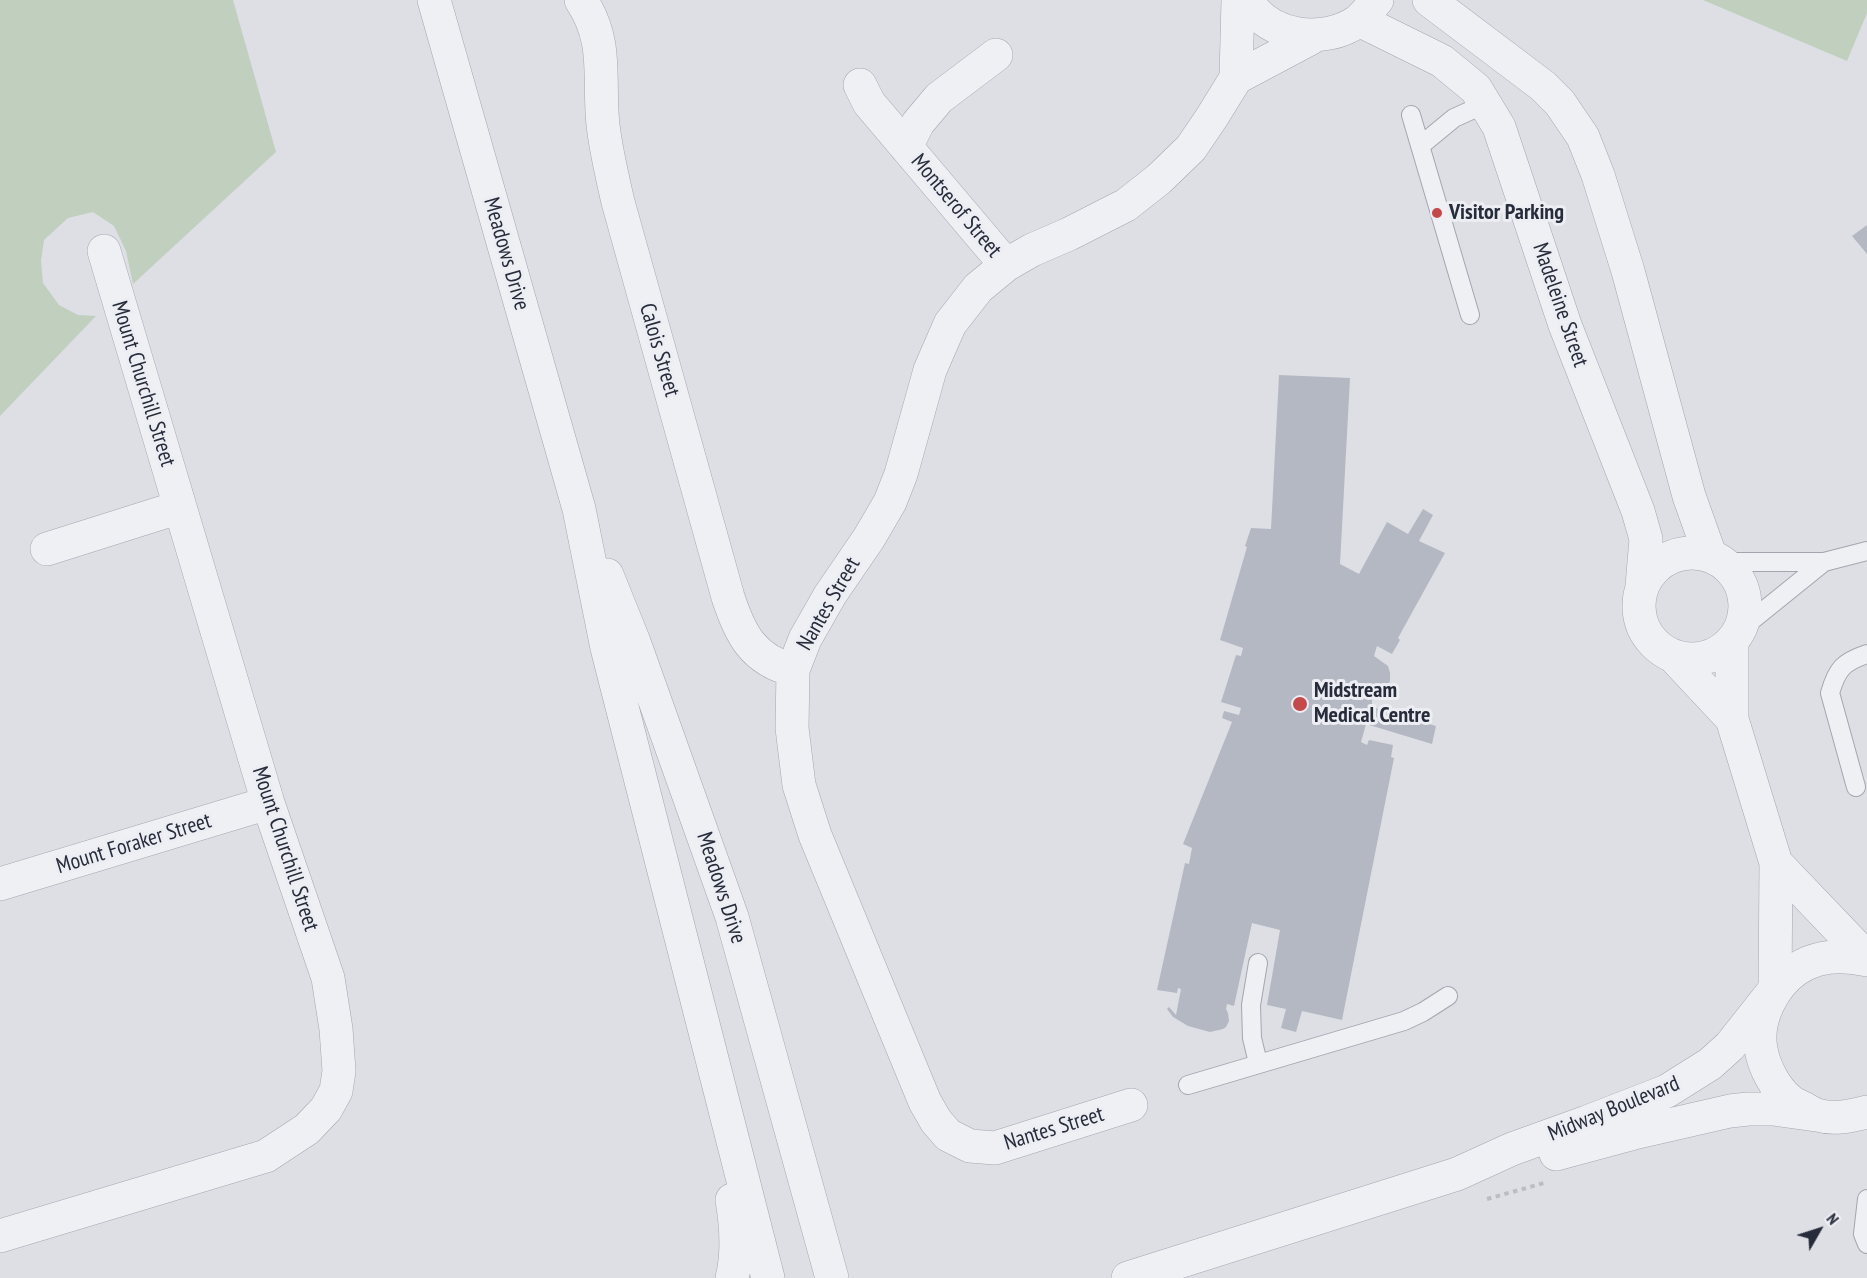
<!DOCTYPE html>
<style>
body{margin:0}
#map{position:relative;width:1867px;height:1278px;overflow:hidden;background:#dddfe5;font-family:"PT Sans Narrow",sans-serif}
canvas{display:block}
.north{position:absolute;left:1789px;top:1200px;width:60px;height:60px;-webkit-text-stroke:4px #eceef3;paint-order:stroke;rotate:51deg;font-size:16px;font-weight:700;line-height:24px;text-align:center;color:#272c3b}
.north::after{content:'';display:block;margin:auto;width:21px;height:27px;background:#272c3b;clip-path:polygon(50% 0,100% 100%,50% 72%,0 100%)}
</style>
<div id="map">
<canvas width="1867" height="1278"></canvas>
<div class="north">N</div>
</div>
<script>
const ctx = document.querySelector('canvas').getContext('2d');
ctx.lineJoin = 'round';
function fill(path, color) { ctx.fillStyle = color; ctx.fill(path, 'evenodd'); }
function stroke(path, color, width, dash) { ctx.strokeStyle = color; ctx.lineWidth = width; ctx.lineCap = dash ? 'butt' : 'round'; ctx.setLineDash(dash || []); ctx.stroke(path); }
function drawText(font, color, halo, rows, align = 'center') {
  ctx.font = font + ' "PT Sans Narrow",sans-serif'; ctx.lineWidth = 6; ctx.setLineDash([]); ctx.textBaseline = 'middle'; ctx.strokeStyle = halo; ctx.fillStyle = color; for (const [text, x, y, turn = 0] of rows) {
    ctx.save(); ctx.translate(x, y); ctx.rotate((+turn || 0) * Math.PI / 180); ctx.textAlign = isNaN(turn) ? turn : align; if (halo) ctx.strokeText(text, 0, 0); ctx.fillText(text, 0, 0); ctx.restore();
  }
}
fill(new Path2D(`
 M0,0H233L276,152L133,284L126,251L114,226L93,212L68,218L44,240L41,261L43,283L59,305L78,315L96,316L0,416Z
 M1703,0H1867V13L1847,61Z`), '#c0cfbe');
fill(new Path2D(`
 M1867,225V254L1852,236Z
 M1279,375L1350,378L1340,564L1359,574L1387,522L1408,534L1423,509L1433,515L1419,541L1445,553L1398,638L1400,640L1392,654L1377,646L1374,656L1388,666L1390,673V680L1388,688L1381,695L1372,699V707L1436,726L1432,744L1366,724L1361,742L1367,745L1369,740L1393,745L1391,757L1394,758L1342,1020L1302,1011L1296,1032L1281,1028L1286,1009L1267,1005L1280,930L1252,923L1234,1006L1227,1004L1226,1009L1228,1013L1229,1021L1226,1027L1223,1029L1210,1032L1188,1026L1173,1017L1167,1009L1169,1007L1176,1015L1181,989L1178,988L1177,993L1157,990L1185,863L1189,864L1192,848L1183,844L1232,722L1222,718L1224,711L1239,715L1241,708L1221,702L1236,655L1241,656L1243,648L1220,640L1247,547L1245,546L1251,528L1271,529Z`), '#b4b8c2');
const service = new Path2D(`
 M1411,115L1470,315
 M1420,146L1454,118L1485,104
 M1723,562H1824L1867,551
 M1741,629L1824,562
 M1856,787L1830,693C1837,669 1843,662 1867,654
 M1258,963L1251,1005L1252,1038L1258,1063
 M1188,1085L1404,1021L1423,1012L1448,996
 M1867,1199L1863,1234L1867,1244`);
const minor = new Path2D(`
 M581,0C609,42 598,78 603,125C606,151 612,176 618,202L728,597C740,634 753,660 793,670
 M1247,0C1268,38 1324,45 1358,21C1365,15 1371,7 1377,0
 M1429,0L1543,86L1560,103L1583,137L1598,175L1628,271L1689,496L1710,555
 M1359,20L1442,61L1476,89L1499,127L1565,325L1638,511L1646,539L1642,586
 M1236,78L1315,36
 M860,85L869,103L1006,265
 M906,147L918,123L939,98L996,55
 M47,549L180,507
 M1639 606a53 53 0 1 1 106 0a53 53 0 1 1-106 0Z
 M1732,642V719L1776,863L1775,989
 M1674,657L1732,719
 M1776,863L1867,958
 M0,884L268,803
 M1131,1105L995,1148L970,1146L948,1135L936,1121L925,1102L815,835L799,785L792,728L793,670L805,639L830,595L869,538L890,502L901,474L930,370L950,324L978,288L1006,265L1032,250L1069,234L1126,205L1159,179L1191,148L1212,117L1236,78L1238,0
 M0,1236L266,1156L307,1129L326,1109L336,1091L339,1071L336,1029L328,978L268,803L104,251`);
const tertiary = new Path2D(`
 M434,0L579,509L607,648L768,1278
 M607,575L634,642L732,917L832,1278
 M1867,960C1824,950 1788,962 1768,1004C1762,1017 1758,1034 1761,1049C1764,1067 1775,1088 1789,1100C1793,1104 1800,1106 1805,1109C1809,1111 1813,1114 1817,1115C1834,1120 1851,1116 1867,1112
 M1556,1154L1634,1133L1730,1111L1748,1109H1773L1816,1115
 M732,1278C738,1254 736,1224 732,1200
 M1128,1278L1457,1174L1512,1149L1587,1122L1667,1091L1710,1064L1730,1046L1775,989`);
stroke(service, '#a3a6af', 20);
stroke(minor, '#a3a6af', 34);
stroke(tertiary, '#a3a6af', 34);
stroke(new Path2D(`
 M1487,1199L1544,1183`), '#bbbdc4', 4, [4.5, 4.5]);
stroke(service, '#eff0f4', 18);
stroke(minor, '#eff0f4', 33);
stroke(tertiary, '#eff0f4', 33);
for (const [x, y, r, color] of [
 [1437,213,6,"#c3494b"],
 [1300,704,8,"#c3494b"]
]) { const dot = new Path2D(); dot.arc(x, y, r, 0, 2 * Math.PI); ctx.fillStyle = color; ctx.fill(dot); stroke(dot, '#eceef3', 2); }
drawText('22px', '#272c3b', '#eceef3', [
 ["Montserof Street",956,206,50],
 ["Meadows Drive",506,254,74],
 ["Madeleine Street",1560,305,71],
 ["Calois Street",659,350,74],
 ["Mount Churchill Street",143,384,73],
 ["Nantes Street",829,604,-60],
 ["Mount Foraker Street",134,844,-17],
 ["Mount Churchill Street",285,849,72],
 ["Meadows Drive",721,888,72],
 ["Midway Boulevard",1614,1109,-22],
 ["Nantes Street",1054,1129,-17]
]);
drawText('bold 22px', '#272c3b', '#eceef3', [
 ["Visitor Parking",1449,213],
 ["Midstream",1314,691],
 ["Medical Centre",1314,716]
], 'left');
</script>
